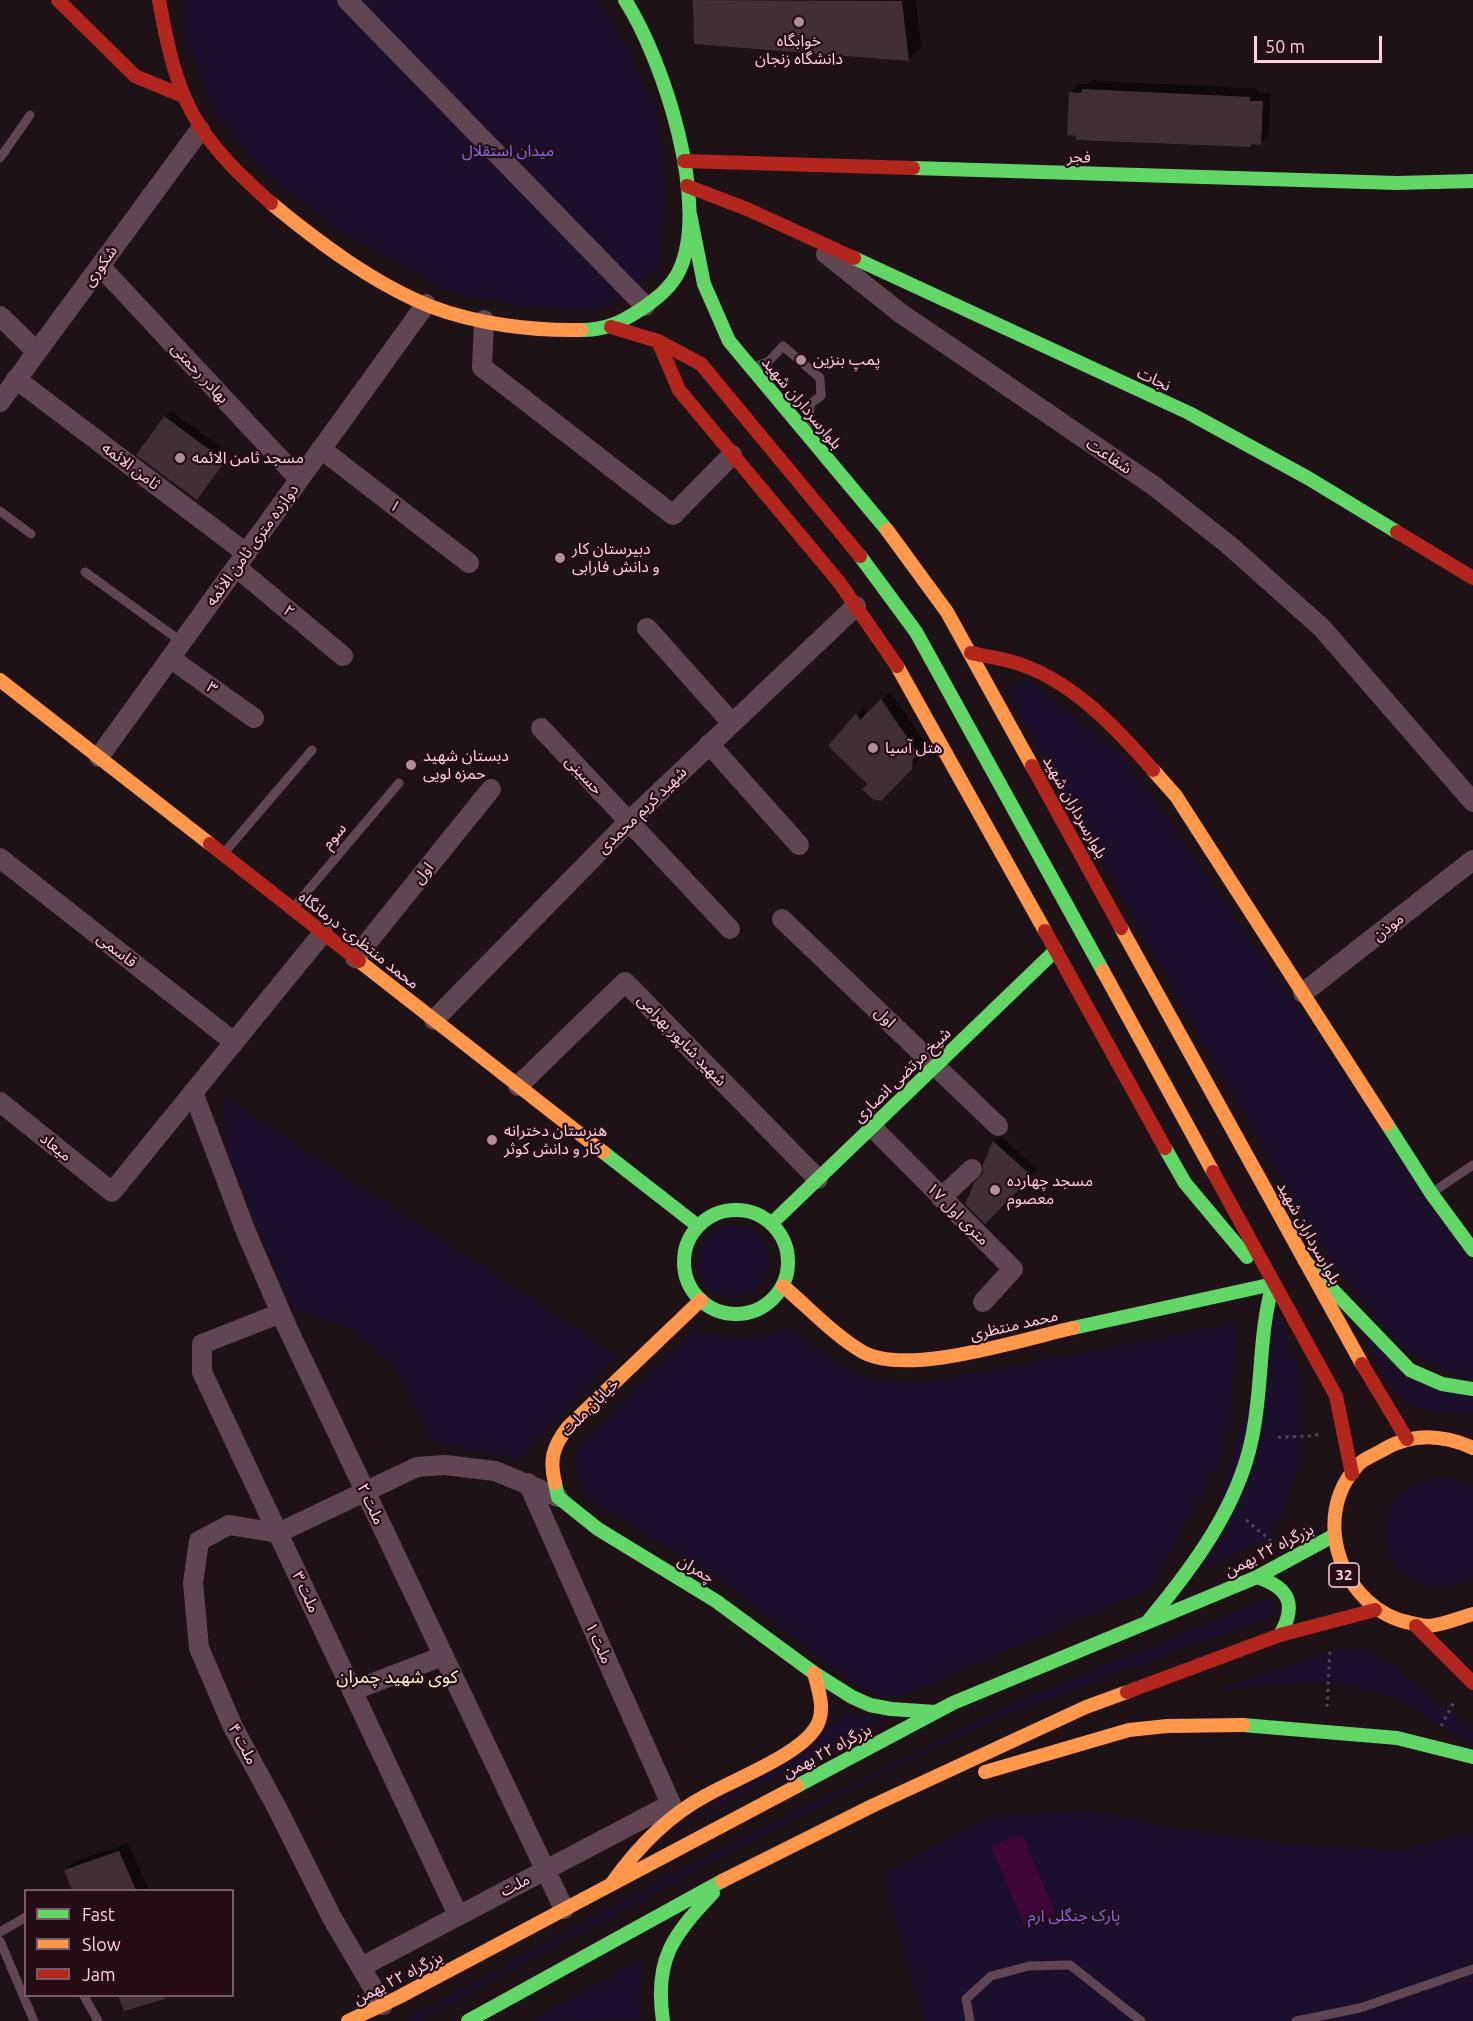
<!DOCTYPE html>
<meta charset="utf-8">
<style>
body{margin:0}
#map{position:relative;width:1473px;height:2021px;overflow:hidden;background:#1e1216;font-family:Ubuntu,sans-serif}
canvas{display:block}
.legend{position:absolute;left:24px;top:1889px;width:210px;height:108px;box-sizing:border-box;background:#240c14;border:2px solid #7c5a67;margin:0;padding:8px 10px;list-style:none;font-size:18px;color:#ffcfe3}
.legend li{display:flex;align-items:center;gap:12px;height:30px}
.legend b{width:30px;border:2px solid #7c5a67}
.scale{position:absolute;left:1254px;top:36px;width:128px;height:27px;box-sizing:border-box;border:3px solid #ffcfe3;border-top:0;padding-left:8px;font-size:18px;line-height:21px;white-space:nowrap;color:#ffcfe3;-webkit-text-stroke:4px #240c14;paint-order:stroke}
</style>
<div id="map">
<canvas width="1473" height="2021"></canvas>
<ul class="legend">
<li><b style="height:8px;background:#63d668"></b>Fast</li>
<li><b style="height:8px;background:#ff974d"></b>Slow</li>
<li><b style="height:8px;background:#b3261e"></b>Jam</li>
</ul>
<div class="scale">50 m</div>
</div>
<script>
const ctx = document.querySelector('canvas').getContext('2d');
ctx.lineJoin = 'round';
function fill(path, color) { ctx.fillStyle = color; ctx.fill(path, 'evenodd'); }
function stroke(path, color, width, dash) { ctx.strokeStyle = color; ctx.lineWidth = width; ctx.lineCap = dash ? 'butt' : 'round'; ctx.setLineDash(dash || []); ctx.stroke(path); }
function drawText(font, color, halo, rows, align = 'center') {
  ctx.font = font + ' Ubuntu,"Noto Sans Arabic",sans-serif'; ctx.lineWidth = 4.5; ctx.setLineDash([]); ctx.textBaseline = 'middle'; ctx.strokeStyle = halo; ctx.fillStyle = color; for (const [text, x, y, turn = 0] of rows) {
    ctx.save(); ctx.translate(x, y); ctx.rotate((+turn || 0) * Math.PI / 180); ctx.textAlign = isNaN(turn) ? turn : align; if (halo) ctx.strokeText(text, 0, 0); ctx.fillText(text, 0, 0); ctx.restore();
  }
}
fill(new Path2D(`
 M181,0H598L625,43L656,109L666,182L658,267L612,305L585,311L533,308L451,293L391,259L340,230L264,172L216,113L188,46Z
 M1027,679L1124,757L1473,1261V1378H1465L1399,1347L1318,1242L1191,1022L1006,689Z
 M223,1095L617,1356L518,1459L434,1443L395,1367L353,1330L293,1308L227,1156Z
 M698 1261a36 36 0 1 1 72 0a36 36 0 1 1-72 0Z
 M1275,1310L1282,1321L1301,1379V1461L1273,1535L1198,1572Z
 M1238,1322L1229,1428L1221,1458L1149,1590L903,1696H877L853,1684L727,1584L590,1499C577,1483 573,1468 577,1448L694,1330C729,1340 755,1340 789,1327C843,1369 860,1386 931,1382Z
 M1366,1338L1473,1400V1415C1458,1413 1440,1415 1426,1411C1391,1400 1379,1370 1366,1338Z
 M1446,1477L1467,1484L1473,1489V1577C1384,1623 1342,1486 1446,1477Z
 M1271,1597L1277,1614L1001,1717L898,1766L675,1881L418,2021H404L665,1878L1013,1704Z
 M1342,1649H1365L1395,1668L1473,1731V1743C1448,1731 1425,1714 1401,1702C1342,1673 1281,1687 1219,1689Z
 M847,1712L886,1719L662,1835L816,1741Z
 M1088,1810L1181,1829L1300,1845L1404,1850L1473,1833V2021H925L882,1875L992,1816Z
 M644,1958L637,2004L641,2019L531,2021Z`), '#1c0f2c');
fill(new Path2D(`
 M1022,1834L1055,1913L1024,1925L991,1846Z`), '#410639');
fill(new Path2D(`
 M694,0H916L921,47L908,60L695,42Z
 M1092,80L1258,89V93H1271L1269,135L1261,143H1253L1250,146L1070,92L1079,84H1088Z
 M171,411L230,454L197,498L165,417Z
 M890,692L927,745L921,751L920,758L880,800L870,784L830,746L865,706L869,713Z
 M1001,1136L1037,1169L985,1222L984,1165L994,1142Z
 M128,1843L149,1890H74L65,1870L74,1862Z`), '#0007');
fill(new Path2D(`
 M693,0L902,1L909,61L694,44Z
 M1082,89L1250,97V101H1263L1261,145L1251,144V147L1076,140V136L1067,135L1069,92L1081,93Z
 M164,416L225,461L197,500L136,455Z
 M881,699L919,755L913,758L912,769L881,801L872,799L862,789L867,784L828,746L856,713L860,720Z
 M993,1141L1032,1176L985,1224L965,1204L974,1183L983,1173V1164Z
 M119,1851L136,1890H72L64,1870Z
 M118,1995H164L165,1999L124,2011Z`), '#412f35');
stroke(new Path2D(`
 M1278,1437L1313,1436L1322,1433
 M1246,1520L1271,1541
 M1327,1707L1330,1648
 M1441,1726L1455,1700`), '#5a415b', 3, [3, 4.5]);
stroke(new Path2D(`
 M0,158L30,115
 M755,366L768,362L783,346L820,378L821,396L811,403L807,428
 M0,511L31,534
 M85,572L182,642
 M224,853L312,750
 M294,907L399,783
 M1433,1192L1473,1165
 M0,1932L26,1917
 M0,1941L34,2021
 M84,1996L98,2021
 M970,2021L966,1999L991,1976L1029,1966L1070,1965L1141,2021
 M1296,2021L1360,2008L1473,1969`), '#604552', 9);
stroke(new Path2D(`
 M347,0L645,306
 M826,254L899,312L1154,486L1229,545L1322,628L1473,802
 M100,266L299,479
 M0,316L37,352
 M484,320L482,367L673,515L732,455
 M16,379L246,553
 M0,402L200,130
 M321,449L469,563
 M236,567L343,656
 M647,628L731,722
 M170,658L254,718
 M541,728L730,929
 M709,744L799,845
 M99,757L426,304
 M0,858L234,1042
 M782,919L998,1126
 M355,958L491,789
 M1303,993L1473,860
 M434,1020L628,822L856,606
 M518,1086L625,982L818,1179
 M193,1092L246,1232L287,1327L564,1909
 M0,1102L112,1192L323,933
 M872,1127L1013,1269L983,1302
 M941,1198L972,1169
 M281,1313L202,1344V1372L458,1915
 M352,1691L443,1656
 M361,1967L671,1804L528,1483
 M383,2005L331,1916L277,1808L233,1727L199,1648L193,1583L199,1541L229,1525L278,1533L417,1467L445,1465L495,1471L558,1497`), '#604552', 20);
stroke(new Path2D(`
 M913,168L1397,183L1473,181
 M690,214L704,284L729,341L887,530
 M854,258L1189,413L1308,478L1397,532
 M581,330C605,330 620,323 640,310C655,300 671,288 679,271C711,205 663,59 625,0
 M860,556L916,632L1103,971
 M1387,1124L1431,1193L1473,1250
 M1165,1148L1185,1183L1247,1257
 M603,1152L698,1226
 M684 1262a52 52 0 1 1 104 0a52 52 0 1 1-104 0Z
 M771,1224L1056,950
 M1305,1261L1410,1370L1442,1384L1473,1389
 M1073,1328L1273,1284
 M555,1483L558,1497L598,1529L716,1601L814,1673L852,1697L870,1705L891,1709L936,1712
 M1257,1577C1290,1588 1297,1605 1280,1635
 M1149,1620C1193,1567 1238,1507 1252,1438C1263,1387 1258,1335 1273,1284
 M1243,1725L1397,1738L1473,1757
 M797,1786L953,1703L1257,1577L1333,1536
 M468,2021L722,1881
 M663,2021C654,1960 672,1936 713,1893`), '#63d668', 14);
stroke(new Path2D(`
 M271,203C318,242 374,284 432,307C477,324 533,331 581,330
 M887,530L947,612L1032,766
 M897,666L1045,931
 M0,680L210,844
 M1153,770L1176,796L1387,1124
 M1121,928L1362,1364
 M359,961L603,1152
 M1103,971L1213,1172
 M783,1286C807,1306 834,1335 861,1351C905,1378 1023,1339 1073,1328
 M1473,1448C1442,1434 1410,1433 1381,1451C1374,1455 1363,1459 1358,1465C1308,1518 1343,1610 1411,1623C1416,1624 1423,1626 1429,1626C1443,1625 1459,1618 1473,1614
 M555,1483C549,1460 553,1446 568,1427L701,1300
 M985,1772L1129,1730L1167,1726L1243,1725
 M722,1881L874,1805L1086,1707L1127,1692
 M612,1883C637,1848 666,1817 705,1796C733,1780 796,1756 814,1730C827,1714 819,1691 814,1673
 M348,2021L397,1998L797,1786`), '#ff974d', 14);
stroke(new Path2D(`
 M58,0L135,76L183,96
 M159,0C177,101 193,134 271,203
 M684,161L913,168
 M687,186L747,209L854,258
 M611,327L658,341L701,364L860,556
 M658,341L679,390L839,582L897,666
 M1397,532L1473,578
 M971,653C989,657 1008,659 1025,666C1076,685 1118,730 1153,770
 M1032,766L1121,928
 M210,844L359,961
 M1045,931L1165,1148
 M1213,1172L1336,1396L1352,1474
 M1362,1364L1407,1439
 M1416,1626L1473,1683
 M1127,1692L1280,1635L1375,1610`), '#b3261e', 14);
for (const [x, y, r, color] of [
 [799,22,6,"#b08d9b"],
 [801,360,6,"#b08d9b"],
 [180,458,6,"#b08d9b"],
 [560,558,6,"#b08d9b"],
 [873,748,6,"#b08d9b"],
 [411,765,6,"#b08d9b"],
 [492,1140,6,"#b08d9b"],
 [995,1190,6,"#b08d9b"]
]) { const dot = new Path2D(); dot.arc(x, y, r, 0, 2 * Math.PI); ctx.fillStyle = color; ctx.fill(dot); stroke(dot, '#240c14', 2); }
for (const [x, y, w] of [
 [1344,1575,30]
]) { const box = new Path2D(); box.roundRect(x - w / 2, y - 12, w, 24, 4.5); ctx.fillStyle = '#240c14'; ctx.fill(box); stroke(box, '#ffcfe3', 1.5); }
drawText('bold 15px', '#ffcfe3', null, [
 ["32",1344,1575]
]);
drawText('16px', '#ffcfe3', '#240c14', [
 ["خوابگاه",799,41,"center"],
 ["دانشگاه زنجان",799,59,"center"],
 ["پمپ بنزین",813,360],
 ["مسجد ثامن الائمه",192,458],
 ["دبیرستان کار",572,549],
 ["و دانش فارابی",572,567],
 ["هتل آسیا",885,748],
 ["دبستان شهید",423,756],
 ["حمزه لویی",423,774],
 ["هنرستان دخترانه",504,1131],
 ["کار و دانش کوثر",504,1149],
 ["مسجد چهارده",1007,1181],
 ["معصوم",1007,1199]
], 'left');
drawText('16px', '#8669ee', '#240c14', [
 ["میدان استقلال",508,151],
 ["پارک جنگلی ارم",1074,1916]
]);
drawText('16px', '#ffcfe3', '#240c14', [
 ["فجر",1079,157,2],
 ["شکوری",100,266,-54],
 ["بهادر رحمتی",200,373,47],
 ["نجات",1154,379,25],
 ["بلوارسرداران شهید",802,403,50],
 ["شفاعت",1109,456,34],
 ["ثامن الائمه",131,466,37],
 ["۱",395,506,37],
 ["دوازده متری ثامن الائمه",252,545,-54],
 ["۲",289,611,39],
 ["۳",212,688,36],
 ["حسینی",584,775,47],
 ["بلوارسرداران شهید",1075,807,61],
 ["شهید کریم محمدی",642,810,-44],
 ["سوم",334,836,-50],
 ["اول",423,873,-51],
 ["موذن",1388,927,-38],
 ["محمد منتظری- درمانگاه",359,940,38],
 ["قاسمی",117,950,38],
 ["اول",885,1017,44],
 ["شهید شاپور بهرامی",682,1040,46],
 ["شیخ مرتضی انصاری",902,1075,-44],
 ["میعاد",56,1147,39],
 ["۱۷ متری اول",958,1214,45],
 ["بلوارسرداران شهید",1309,1233,61],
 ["محمد منتظری",1014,1325,-13],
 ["خیابان ملت",590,1407,-45],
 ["ملت ۲",371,1504,65],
 ["بزرگراه ۲۲ بهمن",1269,1550,-27],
 ["چمران",696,1569,31],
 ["ملت ۳",306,1592,65],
 ["ملت ۱",599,1643,66],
 ["ملت ۴",243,1744,62],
 ["بزرگراه ۲۲ بهمن",827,1751,-28],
 ["ملت",515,1885,-27],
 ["بزرگراه ۲۲ بهمن",398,1978,-27]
]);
drawText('18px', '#fff7d1', '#240c14', [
 ["کوی شهید چمران",397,1677]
]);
</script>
